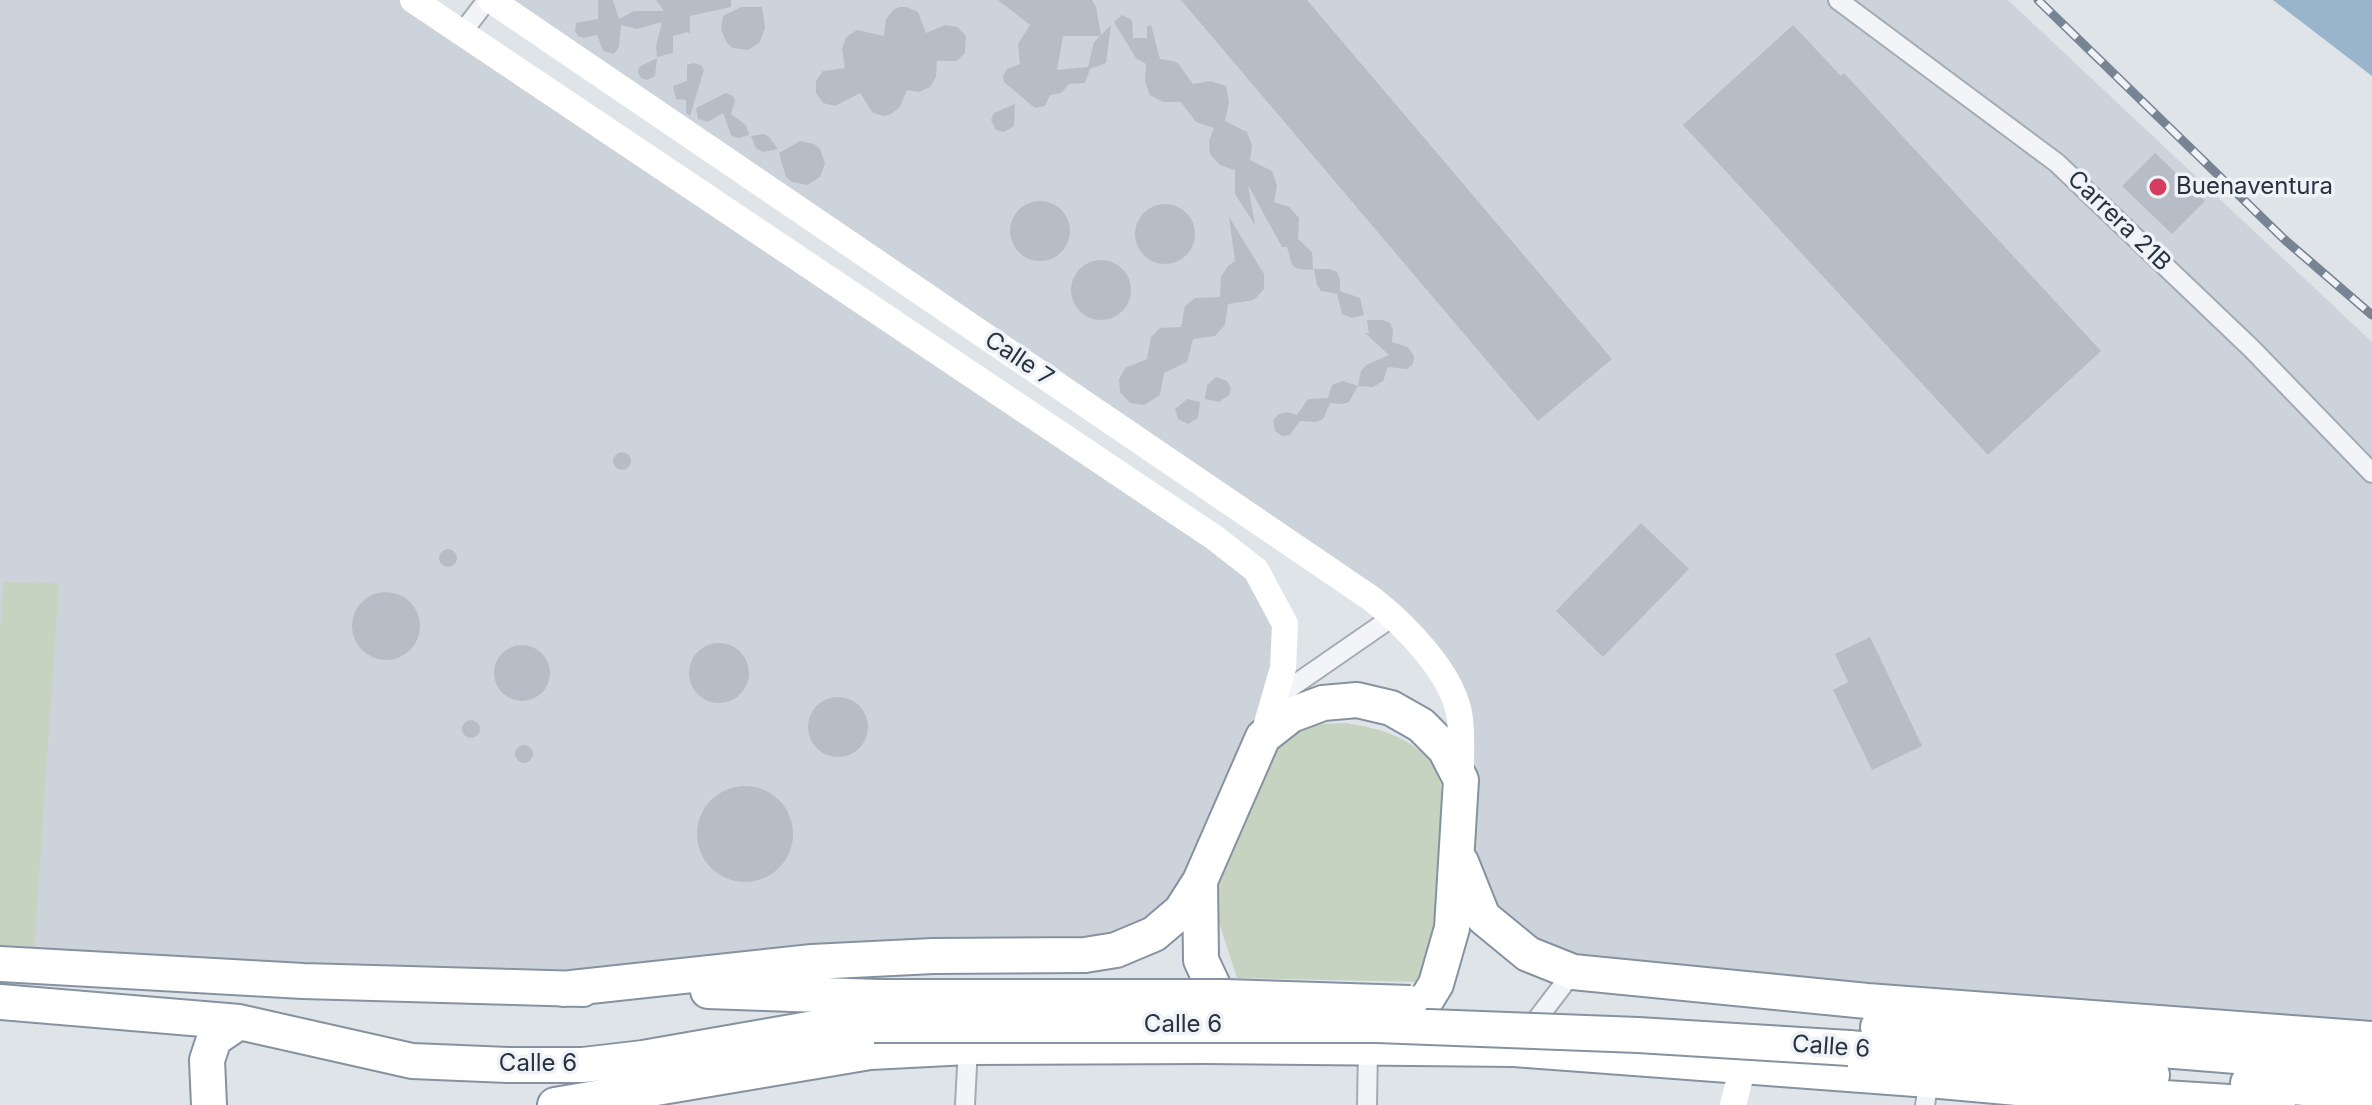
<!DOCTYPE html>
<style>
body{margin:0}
canvas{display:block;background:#dfe4e9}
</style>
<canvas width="2372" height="1105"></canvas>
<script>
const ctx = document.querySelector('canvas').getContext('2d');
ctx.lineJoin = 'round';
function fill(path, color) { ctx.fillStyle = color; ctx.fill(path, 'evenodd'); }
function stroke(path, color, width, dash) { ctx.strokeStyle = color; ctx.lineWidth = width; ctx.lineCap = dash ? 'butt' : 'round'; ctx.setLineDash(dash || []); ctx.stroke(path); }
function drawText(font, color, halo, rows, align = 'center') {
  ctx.font = font + ' Inter,sans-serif'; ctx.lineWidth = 7; ctx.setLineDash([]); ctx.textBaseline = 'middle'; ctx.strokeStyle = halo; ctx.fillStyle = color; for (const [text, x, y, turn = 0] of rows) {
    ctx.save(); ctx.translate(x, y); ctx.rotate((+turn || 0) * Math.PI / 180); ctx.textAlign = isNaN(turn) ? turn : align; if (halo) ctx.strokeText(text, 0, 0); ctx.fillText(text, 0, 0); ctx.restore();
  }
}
fill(new Path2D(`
 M0,0H413L1215,538L1285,624L1263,736L1154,934L562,989L0,964Z
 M491,0H2008L2372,342V1039L1528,954L1458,857L1460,716L1394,616Z`), '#cdd3db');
fill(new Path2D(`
 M4,582L59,583L33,966L0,964V628Z
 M1346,723C1383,729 1415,738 1437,770C1447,784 1446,916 1441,936C1437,952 1428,967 1421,982L1237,978L1212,901L1279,742L1317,724Z`), '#c6d3c0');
fill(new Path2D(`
 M2273,0H2372V76Z`), '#98b5cb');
fill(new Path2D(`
 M598,0H613L619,19L634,11H664L656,0H731V7L690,16V34L688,32L673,36V53L657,57L656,46L662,22L637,29L621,25L619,47L614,54L603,51L597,35L583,38L578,36L575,31L576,23L598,19Z
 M998,0H1092L1096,7L1101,35L1111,25L1106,63L1090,69L1085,83L1069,84L1061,93L1050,95L1045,106L1035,108L1004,82L1003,76L1007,69L1020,64L1018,44L1030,25ZM1063,36H1100L1094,42L1088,67L1057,70Z
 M1181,0H1307L1612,359L1538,421Z
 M741,7H762L765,28L760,42L748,50L733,48L727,43L721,30L723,16Z
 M900,7H907L918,12L926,33L945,25L957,27L966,36L965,53L956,61H937L936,77L930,87L919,92L907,90L900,107L891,114L885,116L873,113L860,93L835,106L823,103L816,93V81L823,71L845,68L842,49L846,37L857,30L884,36L886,19L894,9Z
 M1122,15L1132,20L1133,38H1147V26L1151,25L1160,59L1177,62L1193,84L1210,81L1226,86L1229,102L1225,121L1247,132L1252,146L1250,160L1272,171L1277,186L1274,202L1289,207L1299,218L1298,239L1312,252L1313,270L1298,269L1292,265L1287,247H1282L1248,185L1255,225L1235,194V170L1220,165L1210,154L1209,141L1214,128L1196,122L1181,102H1163L1150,95L1145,82L1146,64L1136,58L1114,22Z
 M1793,25L1841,76L1844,73L2101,351L1988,455L1683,125Z
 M657,58L655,76L647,80L641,78L638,73L639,67Z
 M693,63L701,65L704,70L690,116L686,113V100L676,99L673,86L687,81V65Z
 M726,93L733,96L735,101L731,114L746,125L749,135L738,138L731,135L723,113L708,122L698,119L696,108Z
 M1015,104L1014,126L1004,132L996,130L991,120L994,113Z
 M764,134L769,137L778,149L763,152L756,148L751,136Z
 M800,141L814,144L820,149L825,163L820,177L807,185L792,182L786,177L779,153Z
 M2155,153L2205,201L2172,234L2122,186Z
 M1010 231a30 30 0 1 1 60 0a30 30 0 1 1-60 0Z
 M1135 234a30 30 0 1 1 60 0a30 30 0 1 1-60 0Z
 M1229,217L1264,274V289L1254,300L1228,304L1225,325L1215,336L1193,339L1187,362L1164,373L1160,395L1144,405L1130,403L1120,392L1119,379L1125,368L1147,359L1151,337L1160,328L1181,327L1185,306L1195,298L1220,297L1221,277L1228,266L1235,261Z
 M1071 290a30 30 0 1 1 60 0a30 30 0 1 1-60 0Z
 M1314,269H1330L1337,272L1340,280V291L1360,298L1364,315L1352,318L1342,314L1337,294L1321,291L1317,285Z
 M1367,320H1383L1390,323L1393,330L1392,342L1408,347L1414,356L1413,364L1407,369L1388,367L1383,381L1373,387L1358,386L1361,371L1366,365L1389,355L1364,332L1369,334Z
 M1216,377L1227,381L1231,388L1229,395L1219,402L1205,399L1207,385Z
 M1343,381L1358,386L1349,402L1342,404L1330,403L1323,419L1316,422L1300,421L1290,435L1282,436L1275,431L1273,420L1279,414L1287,412L1297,415L1308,399L1328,398L1332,385Z
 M1187,399L1200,402L1198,418L1188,424L1178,419L1175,409Z
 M613 461a9 9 0 1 1 18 0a9 9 0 1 1-18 0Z
 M1641,523L1689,569L1603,657L1556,611Z
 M439 558a9 9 0 1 1 18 0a9 9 0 1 1-18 0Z
 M352 626a34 34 0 1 1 68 0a34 34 0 1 1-68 0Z
 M1870,637L1922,746L1872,770L1833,690L1848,682L1835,654Z
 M689 673a30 30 0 1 1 60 0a30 30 0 1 1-60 0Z
 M494 673a28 28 0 1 1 56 0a28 28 0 1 1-56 0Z
 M808 727a30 30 0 1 1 60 0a30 30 0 1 1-60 0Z
 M462 729a9 9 0 1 1 18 0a9 9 0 1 1-18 0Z
 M515 754a9 9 0 1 1 18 0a9 9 0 1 1-18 0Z
 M697 834a48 48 0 1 1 96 0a48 48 0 1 1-96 0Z`), '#b6bdc6');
const street = new Path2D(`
 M1838,0L2057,163L2252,349L2372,473
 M461,34L487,0
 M1274,699L1394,616
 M1528,1031L1573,972
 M965,1105L968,1047
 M1367,1105L1368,1048
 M1925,1105L1929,1080`);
const highway = new Path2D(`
 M1461,862L1483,917L1528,954L1573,972L1867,1001L2372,1039
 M1200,881L1201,960L1230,1022
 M0,964L303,981L583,989
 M562,989L812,962L933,956L1085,955L1116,950L1154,934L1181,911L1200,881L1263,737L1291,715L1323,703L1357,700L1391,708L1421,725L1445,749L1461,780L1452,928L1436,984L1402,1040
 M708,991L878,997
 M0,1002L239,1022L412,1061L508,1065H583L643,1058L809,1029L874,1025
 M1878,1027L2372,1067
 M1849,1048L2152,1075
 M2248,1083L2372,1094
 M209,1105L207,1060L214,1039L239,1022
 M555,1105L870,1052L968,1047L1205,1046L1514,1049L1929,1080L2050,1091L2278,1105`);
stroke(street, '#a4abb3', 22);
stroke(highway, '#8592a1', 38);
stroke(street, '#f2f4f7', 18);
stroke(new Path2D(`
 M413,0L1215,538L1256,570L1285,624L1283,668L1263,737
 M491,0L1372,599C1405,625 1455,675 1460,719C1462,738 1461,757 1461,776
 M1733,1105L1743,1066`), '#fff', 26);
stroke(highway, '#fff', 34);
const rail = new Path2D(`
 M2038,0L2285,240L2372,315`);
stroke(rail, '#778494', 9);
stroke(rail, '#eff3f7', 6, [18]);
const highwayBridge = new Path2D(`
 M878,997H1225L1410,1003
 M874,1025H1377L1638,1035L1849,1048`);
stroke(highwayBridge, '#8592a1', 38, []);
stroke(highwayBridge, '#fff', 34);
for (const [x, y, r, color] of [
 [2158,187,10,"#d53d60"]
]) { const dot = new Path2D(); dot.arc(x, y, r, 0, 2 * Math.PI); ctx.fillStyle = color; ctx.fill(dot); stroke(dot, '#eff3f7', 3); }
drawText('24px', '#273341', '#eff3f7', [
 ["Buenaventura",2176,187]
], 'left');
drawText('24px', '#273341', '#eff3f7', [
 ["Carrera 21B",2119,221,44],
 ["Calle 7",1019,359,34],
 ["Calle 6",1183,1025],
 ["Calle 6",1831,1047,4],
 ["Calle 6",538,1064]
]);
</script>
